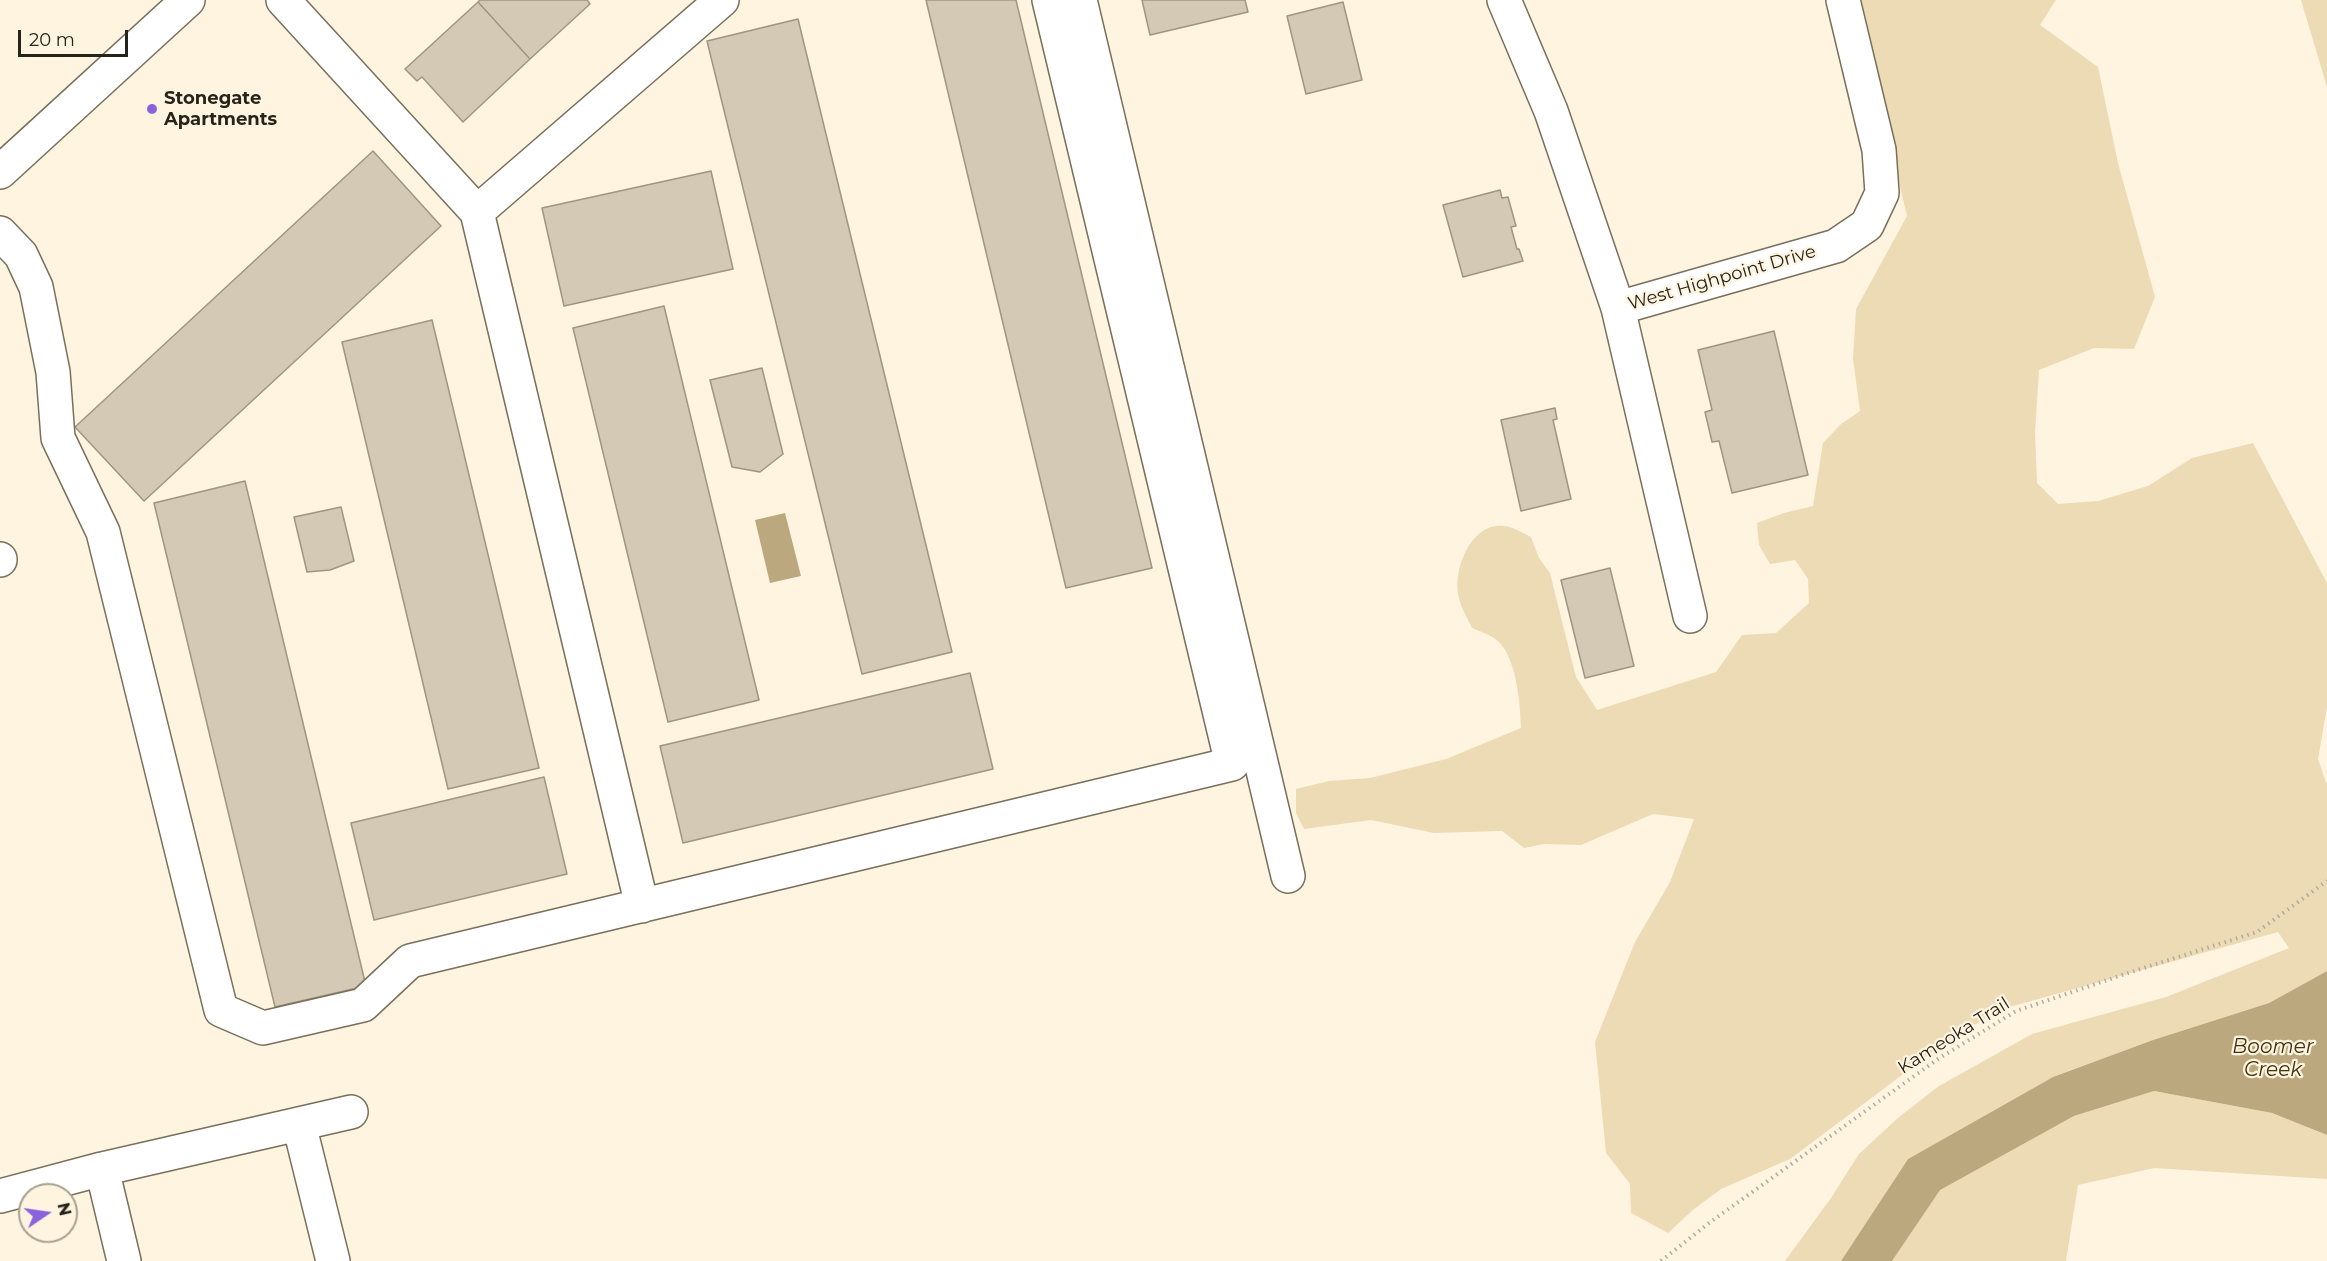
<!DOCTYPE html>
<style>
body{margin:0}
#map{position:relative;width:2327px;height:1261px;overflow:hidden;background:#fef4df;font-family:Montserrat,sans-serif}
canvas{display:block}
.north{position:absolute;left:18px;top:1183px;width:60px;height:60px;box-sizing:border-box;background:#fef4df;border:2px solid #a8a091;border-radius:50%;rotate:77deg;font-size:16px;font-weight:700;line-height:24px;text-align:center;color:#26231b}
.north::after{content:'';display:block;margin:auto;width:21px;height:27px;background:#8b62dd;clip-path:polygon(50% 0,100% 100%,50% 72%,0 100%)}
.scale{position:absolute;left:18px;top:30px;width:110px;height:27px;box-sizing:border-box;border:3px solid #26231b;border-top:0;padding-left:8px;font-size:18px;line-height:21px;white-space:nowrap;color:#26231b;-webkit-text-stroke:4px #fef4df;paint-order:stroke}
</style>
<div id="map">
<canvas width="2327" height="1261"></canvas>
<div class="north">N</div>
<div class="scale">20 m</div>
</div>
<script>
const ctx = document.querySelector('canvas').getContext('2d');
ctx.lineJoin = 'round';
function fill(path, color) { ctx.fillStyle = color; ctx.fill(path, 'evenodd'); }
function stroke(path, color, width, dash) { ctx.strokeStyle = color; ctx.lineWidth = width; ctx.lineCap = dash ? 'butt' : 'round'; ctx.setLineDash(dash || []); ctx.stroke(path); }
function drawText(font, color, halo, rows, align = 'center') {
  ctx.font = font + ' Montserrat,sans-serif'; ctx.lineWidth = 4.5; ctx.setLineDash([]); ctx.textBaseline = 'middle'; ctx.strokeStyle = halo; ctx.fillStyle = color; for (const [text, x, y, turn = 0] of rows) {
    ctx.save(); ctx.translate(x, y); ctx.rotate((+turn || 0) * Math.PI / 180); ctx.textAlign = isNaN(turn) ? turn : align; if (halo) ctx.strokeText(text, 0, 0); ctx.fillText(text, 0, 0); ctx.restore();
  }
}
fill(new Path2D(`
 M1855,0H2056L2040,25L2098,67L2118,163L2155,297L2134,349L2094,348L2039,370L2035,432L2037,483L2058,504L2098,501L2148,486L2192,458L2253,443L2327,583V707L2318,759L2327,785V971L2269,1003L2153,1040L2053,1077L1908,1159L1841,1261H1785L1831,1198L1859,1154L1899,1117L1939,1086L2032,1034L2166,997L2289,948L2278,932L1999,1010L1946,1042L1790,1159L1721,1189L1694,1209L1668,1233L1631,1213L1630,1184L1606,1153L1595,1042L1635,942L1670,882L1694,819L1653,814L1581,845L1544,844L1524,848L1502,831L1434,833L1371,820L1304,829L1296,813V789L1329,781L1370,778L1446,759L1521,728C1520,704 1517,653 1494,638C1488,634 1479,631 1472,628C1468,619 1461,608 1459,598C1452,574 1468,529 1496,526C1509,524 1519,531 1531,537L1539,558L1550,573L1576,677L1597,710L1716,672L1742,635L1776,633L1809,603L1808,579L1795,560L1770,564L1759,545L1757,523L1784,513L1813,506L1823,443L1841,424L1860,411L1853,359L1856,309L1907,216Z
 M2301,0H2327V87Z
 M2154,1091L2272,1113L2327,1135V1179L2154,1168L2078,1185L2066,1261H1892L1939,1190L2074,1116Z`), '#eddbb5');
fill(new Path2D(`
 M785,513L801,576L770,583L755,520Z
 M2327,971V1135L2272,1113L2154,1091L2074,1116L1940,1190L1892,1261H1841L1908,1159L2053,1077L2153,1040L2269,1003Z`), '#bba87f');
const building = new Path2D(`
 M480,0H587L590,4L530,59L478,2Z
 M926,0H1016L1152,568L1066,588Z
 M1142,0H1245L1248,12L1150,35Z
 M478,2L530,59L463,122L422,77L417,81L405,69Z
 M1343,2L1362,80L1306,94L1287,16Z
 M798,19L952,652L862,674L707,41Z
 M373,151L441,226L144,501L75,427Z
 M711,171L733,269L564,306L542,208Z
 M1500,190L1502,198L1508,197L1516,226L1511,227L1517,249H1519L1523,261L1463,277L1443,205Z
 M664,306L759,700L668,722L573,328Z
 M432,320L539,768L448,789L342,342Z
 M1774,331L1808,475L1732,493L1719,441L1712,442L1705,412L1712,410L1698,350Z
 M762,368L783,454L760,472L732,467L710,380Z
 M1555,408L1557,419L1553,420L1571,499L1521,511L1501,420Z
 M245,481L366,986L275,1007L154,503Z
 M341,507L354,561L330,570L307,572L294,517Z
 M1610,568L1634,666L1585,678L1561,580Z
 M970,673L993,769L683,843L660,746Z
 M544,777L567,874L374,920L351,823Z`);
fill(building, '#d3c9b5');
stroke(building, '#9f9582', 1.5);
const minor = new Path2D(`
 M283,0L477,212
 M1080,0L1288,876
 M1504,0L1551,111L1618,308
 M0,233L21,255L36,287L53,372L58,438L103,532L221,1010L263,1028L363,1005L410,961L1232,764L1049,0
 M0,559V560
 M1690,616L1618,308L1836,246L1867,225L1882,193L1879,150L1843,0
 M642,906L477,212L722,0
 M299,1124L333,1261
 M102,1169L124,1261
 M0,1196L102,1169L351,1112`);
const major = new Path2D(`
 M0,172L188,0`);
stroke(minor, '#786f5c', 36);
stroke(major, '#786f5c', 36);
stroke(new Path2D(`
 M1661,1261L1709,1223L1938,1059L2016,1011L2131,972L2257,932L2327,881`), '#b3ab9b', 4, [1.5, 4.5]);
stroke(minor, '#fff', 33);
stroke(major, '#fff', 33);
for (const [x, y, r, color] of [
 [152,109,6,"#8b62dd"]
]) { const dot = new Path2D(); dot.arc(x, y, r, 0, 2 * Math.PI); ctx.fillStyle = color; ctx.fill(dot); stroke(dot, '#fef4df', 2); }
drawText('bold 18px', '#26231b', '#fef4df', [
 ["Stonegate",164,99],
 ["Apartments",164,120]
], 'left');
drawText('18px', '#26231b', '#fef4df', [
 ["West Highpoint Drive",1722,278,-16],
 ["Kameoka Trail",1954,1036,-32]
]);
drawText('italic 20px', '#413210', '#fef4df', [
 ["Boomer",2273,1047],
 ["Creek",2273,1070]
]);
</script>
